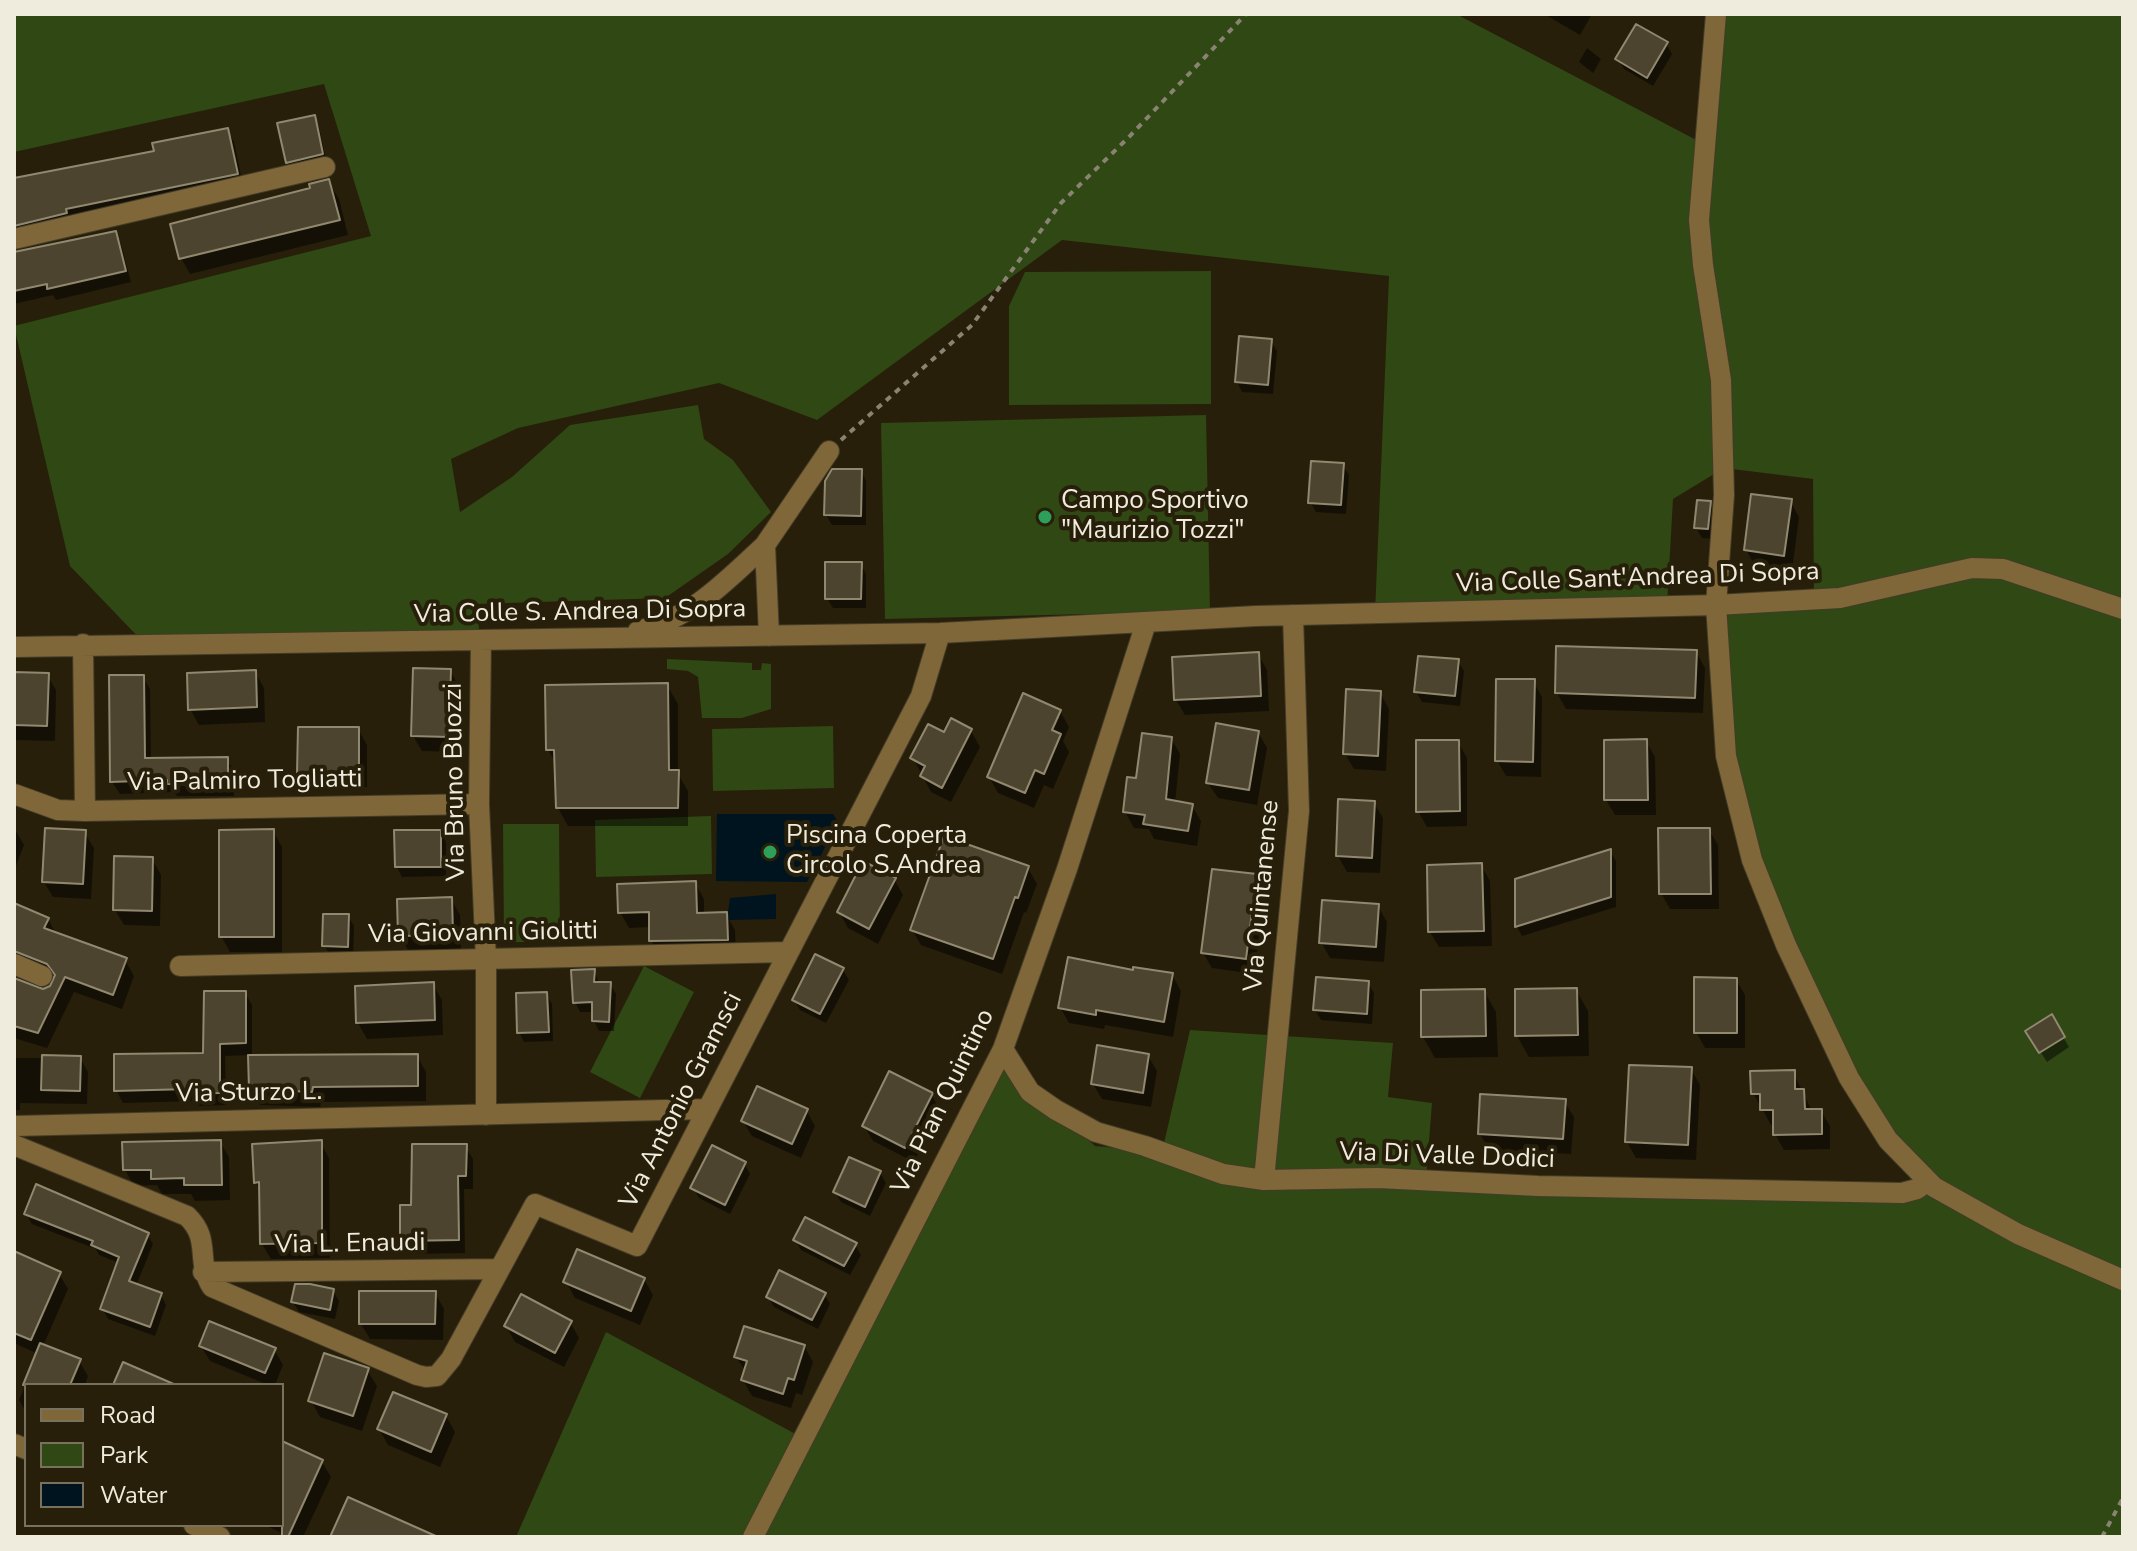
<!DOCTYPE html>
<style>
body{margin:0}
#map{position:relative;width:2137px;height:1551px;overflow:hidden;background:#271f0a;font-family:"Nunito Sans",sans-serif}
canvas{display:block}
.frame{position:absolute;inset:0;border:16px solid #efebdd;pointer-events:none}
.legend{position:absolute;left:24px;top:1383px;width:260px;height:144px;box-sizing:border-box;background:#271f0a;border:2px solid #77715e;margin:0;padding:10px 14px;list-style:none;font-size:24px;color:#efebdd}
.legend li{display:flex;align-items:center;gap:16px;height:40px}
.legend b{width:40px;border:2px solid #77715e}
</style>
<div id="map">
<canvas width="2137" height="1551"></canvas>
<div class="frame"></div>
<ul class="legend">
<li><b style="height:10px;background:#7f6739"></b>Road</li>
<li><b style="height:22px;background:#2f4814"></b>Park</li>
<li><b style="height:22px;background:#001420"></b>Water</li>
</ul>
</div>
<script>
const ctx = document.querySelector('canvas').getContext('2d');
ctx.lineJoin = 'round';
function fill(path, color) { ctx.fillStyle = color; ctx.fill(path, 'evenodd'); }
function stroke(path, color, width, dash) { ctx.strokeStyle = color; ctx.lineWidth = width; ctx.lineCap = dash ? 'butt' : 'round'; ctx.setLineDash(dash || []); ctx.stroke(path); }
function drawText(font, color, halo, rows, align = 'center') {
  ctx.font = font + ' "Nunito Sans",sans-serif'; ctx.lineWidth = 8; ctx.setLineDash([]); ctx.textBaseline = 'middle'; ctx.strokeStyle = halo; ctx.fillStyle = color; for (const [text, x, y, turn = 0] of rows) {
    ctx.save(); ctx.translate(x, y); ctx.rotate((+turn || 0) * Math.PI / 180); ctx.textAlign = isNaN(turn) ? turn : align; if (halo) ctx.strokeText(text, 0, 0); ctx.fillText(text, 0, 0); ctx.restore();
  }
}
fill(new Path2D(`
 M14,14H1456L1704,144L1716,14H2123V1537H516L606,1332L803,1438L1003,1049L1056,1110L1095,1146L1162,1152L1190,1030L1393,1043L1388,1097L1432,1103L1426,1180L1916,1188L1888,1140L1752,860L1722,701L1716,605L1814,599L1813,479L1724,468L1673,499L1667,606L1375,613L1389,276L1062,240L817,420L719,383L518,428L451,459L460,512L512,477L570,425L698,405L704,439L733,460L771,512L728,554L665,598L475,604L481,640L145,644L70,566L14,326L371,236L324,84L14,152Z
 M1211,271V404L1009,405V306L1025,272Z
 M1206,415L1210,611L885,619L881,423Z
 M667,659L752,663V670H761L762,663L771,664V709L742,718H702L698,677L688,671L667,669Z
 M833,726L834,788L713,791L712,729Z
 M711,816L712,874L596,877L595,820Z
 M503,824H559L560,942H504Z
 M644,966L694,992L640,1098L590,1072Z`), '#2f4814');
fill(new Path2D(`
 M717,814H833L838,822L807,882L716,881Z
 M776,894V919L727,920L730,898Z`), '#001420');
fill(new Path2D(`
 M1544,14H1592L1580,35Z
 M1666,44L1672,54L1653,86L1624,69L1618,59Z
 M1587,48L1601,59L1593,73L1579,62Z
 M314,117L319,127L327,164L293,172L287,162Z
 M227,130L234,142L243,185L14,241V180L156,153Z
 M329,183L339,199L348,235L190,274L181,258Z
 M115,233L121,244L131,282L56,300L53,295L14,304V253Z
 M1271,341L1277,351L1273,394L1242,392L1237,382Z
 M1343,465L1349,475L1346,514L1316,512L1310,502Z
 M861,471L866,481V525H832L826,515Z
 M1790,501L1799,517L1792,571L1755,566L1746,550Z
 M1709,503L1715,513L1713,539L1702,538L1696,528Z
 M861,564L866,574V608H833L827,598Z
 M1696,652L1705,668L1703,713L1566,709L1557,693Z
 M1258,654L1267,670L1269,711L1185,715L1176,700Z
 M1458,661L1464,671L1460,706L1422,702L1416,692Z
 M450,671L459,686L457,752L422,751L413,736Z
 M255,672L264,688L265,722L199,725L190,709Z
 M14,674L47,675L56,690L55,741L15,740Z
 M143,677L150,689L151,760L227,759L234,772V796H177L174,792L120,794L112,782Z
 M1533,681L1542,697L1541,777L1506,776L1497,760Z
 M667,685L678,704V774L688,791V826H568L558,808L557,765L548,750Z
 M1380,693L1389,709L1386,771L1354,769L1345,754Z
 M1060,711L1069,727L1063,741L1069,752L1053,789L1044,785L1034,808L998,793L989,777Z
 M358,729L367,745V787L308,788L299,772Z
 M971,731L980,747L951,802L931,792L913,758L944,734Z
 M1258,732L1267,748L1257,805L1218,798L1208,783Z
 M1171,738L1180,754L1175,803L1192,806L1201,821L1197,846L1154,839L1149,829L1134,828L1125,812L1138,781Z
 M1646,741L1655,757L1656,815H1615L1606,800Z
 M1458,742L1467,758V826L1427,827L1418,811Z
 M1374,803L1383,818L1380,873L1347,872L1338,856Z
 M14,828L24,845L14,871Z
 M1709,830L1718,845L1719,909H1670L1661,893Z
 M273,831L282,847V952H230L221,936Z
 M84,832L94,848L91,899L53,897L44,882Z
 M440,832L446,842V876L402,877L397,867Z
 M1610,851L1616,861V907L1522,936L1517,927V880Z
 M152,859L161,875L160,926L124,925L115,910Z
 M1481,865L1490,881L1492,946L1439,947L1430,932Z
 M1028,868L1037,884L1026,913L1024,912L1002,974L921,945L912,930Z
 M1256,876L1265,892L1254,974L1212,968L1203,953Z
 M894,879L903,895L878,944L848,928L839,912Z
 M695,883L704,899V914H726L735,930L736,955L660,956L651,940V927L629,928L620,912Z
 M451,899L460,915L461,951L409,952L400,936Z
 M14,905L48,919L56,934L125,960L134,976L122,1009L74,992L47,1048L14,1038V980L43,991L56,983L55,978L23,966L14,970Z
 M1378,906L1387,922L1384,962L1330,958L1321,942Z
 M348,916L354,926L353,956L330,955L324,945Z
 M843,970L849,980L826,1023L800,1010L794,1000Z
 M594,971L600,984H610L616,994L614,1031H599L594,1021V1012H580L575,1002Z
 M1134,972L1172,975L1181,991L1173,1037L1105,1025L1104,1029L1069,1023L1060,1007Z
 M1736,980L1745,995V1048H1705L1696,1032Z
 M1368,983L1374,993L1372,1024L1321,1020L1315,1010Z
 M433,985L442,1000L443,1035L367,1039L358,1023Z
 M1576,990L1588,1011L1589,1056L1529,1057L1517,1036Z
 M1484,991L1496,1012L1498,1057L1435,1058L1423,1037Z
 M245,993L252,1005V1057L417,1056L426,1072V1101L321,1102L320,1107L260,1105L251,1089L250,1055L225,1056L226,1105L199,1106L196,1101L123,1103L116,1090L205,1055Z
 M546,994L552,1004L553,1041L524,1042L519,1032Z
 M2051,1017L2069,1047L2047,1062L2028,1032Z
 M1148,1056L1157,1071L1151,1107L1102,1099L1093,1084Z
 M14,1058H80L88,1072L87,1104L20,1103V1110H14Z
 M1691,1069L1700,1085L1696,1160L1636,1158L1627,1142Z
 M1793,1072L1812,1111H1821L1830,1126V1149L1784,1150L1775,1134V1125H1771L1753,1093Z
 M931,1094L940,1110L914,1162L873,1141L864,1126Z
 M1564,1101L1574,1117L1571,1154L1489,1149L1480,1134Z
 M806,1110L815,1126L801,1158L752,1136L743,1121Z
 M220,1142L229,1157L230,1200L195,1201L191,1194H162L157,1185L134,1186L125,1170Z
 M320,1142L329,1158L330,1258L271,1259L262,1244L261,1192L256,1182Z
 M465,1146L473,1159V1189H464L465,1253L410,1254L402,1241L413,1207Z
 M744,1163L750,1174L730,1214L699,1198L693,1188Z
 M880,1173L886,1183L870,1216L841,1202L835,1192Z
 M26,1214L147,1234L153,1244L136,1286L161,1295L166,1305L155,1336L108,1319L102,1308L119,1263L99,1255L96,1249L32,1224Z
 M795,1240L855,1245L861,1255L850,1275L801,1250Z
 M14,1265L59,1274L68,1289L43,1346L79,1361L88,1376L85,1385H26V1412L19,1400L38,1354L14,1343Z
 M644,1279L653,1295L640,1325L575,1298L566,1282Z
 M333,1291L339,1301L335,1319L299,1312L293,1302Z
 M435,1293L444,1309L443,1340L370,1339L361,1324Z
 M824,1294L830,1304L818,1329L774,1307L768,1297Z
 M570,1322L579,1338L564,1367L515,1342L506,1326Z
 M201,1346L274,1349L283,1365L275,1385H268L210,1361Z
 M804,1346L813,1362L802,1395L796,1393L791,1408L752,1396L743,1380L746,1372L736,1357Z
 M367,1370L377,1386L362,1431L320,1417L311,1401Z
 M446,1416L455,1432L440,1467L388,1445L379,1429Z
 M282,1445L322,1462L331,1477L303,1537H291L264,1525H282Z`), '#0007');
const building = new Path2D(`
 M1636,24L1668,42L1647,78L1615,59Z
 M315,115L323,154L286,163L277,123Z
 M228,128L238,174L66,209L67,213L14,226V178L154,151L152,143Z
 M329,179L340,220L179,259L170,224L310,188L309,184Z
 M116,231L126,271L47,289V284L14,291V252Z
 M1239,336L1272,339L1268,385L1235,382Z
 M1311,461L1344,463L1341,505L1308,503Z
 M832,469H862L861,516L824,515L825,481Z
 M1751,494L1792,499L1784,556L1744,550Z
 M1697,500L1711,501L1708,529L1694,528Z
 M825,562H862L861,599H825Z
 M1556,646L1697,650L1695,698L1555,693Z
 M1259,652L1261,696L1174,700L1172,657Z
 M1418,656L1459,659L1455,696L1414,692Z
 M413,668L451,669L449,737L411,736Z
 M256,670L257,707L188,710L187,673Z
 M14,672L49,673L47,726L14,725Z
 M109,675H144L145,758L228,757V785L167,784V780L110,782Z
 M1496,679H1535L1533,762L1495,761Z
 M668,683L669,770H679L678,808H556L554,750H546L545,685Z
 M1346,689L1381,691L1378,756L1343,754Z
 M1023,693L1061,710L1052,730L1061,734L1044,774L1035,770L1025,793L987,777Z
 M951,718L972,729L942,788L920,776L925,766L910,758L928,724L944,732Z
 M1216,723L1259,731L1249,790L1206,783Z
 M298,727H359V772L297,773Z
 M1142,733L1172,737L1166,799L1193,804L1188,831L1143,824L1145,815L1123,812L1127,777L1136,778Z
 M1647,739L1648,800H1604V740Z
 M1416,740H1459L1460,811L1416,812Z
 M1338,799L1375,801L1372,858L1336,856Z
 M45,828L86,830L83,884L42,882Z
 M1658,828H1710L1711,894H1659Z
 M274,829V937H219V830Z
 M394,830H441V867H395Z
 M944,836L1029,866L1018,898L1015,897L993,959L910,930Z
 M1611,849V897L1515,927V879Z
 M114,856L153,857L152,911L113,910Z
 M863,861L896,878L869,929L837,912Z
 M1482,863L1484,931L1428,932L1427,865Z
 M1212,869L1257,874L1246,959L1201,953Z
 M696,881L697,913L727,912L728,940L649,941V912L618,913L617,884Z
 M452,897L453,935L398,936L397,899Z
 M1322,900L1379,904L1376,947L1319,943Z
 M14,903L49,918L44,928L127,958L113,995L65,977L38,1033L14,1026V978L43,989L50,986L55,975L47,964L14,951Z
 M323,914H349L348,947L322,946Z
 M815,954L844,968L820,1014L792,1000Z
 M1068,957L1133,970V967L1173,973L1164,1022L1096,1010V1015L1058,1008Z
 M595,969L594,982H611L609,1022L592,1021V1002L573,1003L571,970Z
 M1316,977L1369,981L1367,1014L1313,1010Z
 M1694,977L1737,978V1033H1694Z
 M434,982L435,1020L356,1023L355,986Z
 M1577,988L1578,1035L1515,1036V989Z
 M1485,989L1486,1036L1421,1037V990Z
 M204,991H246V1043L220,1044V1093L190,1094V1089L114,1091V1054L203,1053Z
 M547,992L549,1032L517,1033L516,993Z
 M2052,1014L2065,1037L2039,1053L2025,1031Z
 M1097,1045L1149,1054L1143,1093L1091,1084Z
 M418,1054V1086L313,1087L312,1092L249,1089L248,1055Z
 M42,1055L81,1056L80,1091L41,1090Z
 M1629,1065L1692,1067L1688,1145L1625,1142Z
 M1795,1070V1089H1804L1805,1109H1822V1134L1773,1135V1110H1760V1094H1751L1750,1071Z
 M889,1071L933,1093L905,1148L862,1126Z
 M757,1086L808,1109L792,1144L741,1121Z
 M1480,1094L1566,1099L1563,1139L1478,1134Z
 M221,1140L222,1185H184V1178L151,1179V1170H123L122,1142Z
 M322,1140V1243L260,1244L259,1182L254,1183L252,1144Z
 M412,1144H467L466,1176H458L459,1240L400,1241V1205H411Z
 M712,1145L746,1162L725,1205L690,1188Z
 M849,1157L881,1171L865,1207L833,1192Z
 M36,1184L149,1233L129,1281L162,1293L150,1327L100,1309L119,1257L91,1245L93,1241L24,1214Z
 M805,1217L857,1243L844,1266L793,1240Z
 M577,1249L645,1278L631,1311L563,1282Z
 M14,1251L61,1272L31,1340L14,1333Z
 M779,1270L826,1293L812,1320L766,1297Z
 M295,1284H310L334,1289L330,1310L291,1302Z
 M359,1291H436L435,1324H359Z
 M521,1294L572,1321L555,1353L504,1326Z
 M209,1321L276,1348L265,1373L199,1346Z
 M744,1326L805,1345L794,1380L788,1378L783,1394L741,1380L747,1361L734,1357Z
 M40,1343L81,1359L70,1385H23Z
 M324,1353L369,1368L353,1416L308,1401Z
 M123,1362L176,1385H113Z
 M393,1392L447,1414L431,1452L377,1429Z
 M282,1441L323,1460L288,1537H282Z
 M348,1497L438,1537H330Z`);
fill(building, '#4c442e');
stroke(building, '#90886f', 2);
const minor = new Path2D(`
 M1716,14L1699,220L1703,265L1721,380L1724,495L1716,605L1726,756L1752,860L1786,945L1849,1078L1888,1140L1934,1187L2018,1234L2123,1280
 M14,239L325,167
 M638,631C691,619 727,580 765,545
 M769,636L765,545L829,451
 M481,640L479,804L486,960V1115
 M83,644L85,811
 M14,647L940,633L1256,616L1716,605L1840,598L1972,568L2003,569L2123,609
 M14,794L58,810L85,811L479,804
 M14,964L42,976
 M180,966L788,952
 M1003,1049L1030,1092L1056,1110L1096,1132L1145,1146L1223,1174L1264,1180L1378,1178L1538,1186L1902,1193L1917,1189L1928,1181
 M14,1126L706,1109
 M14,1145L187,1216C212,1240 195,1260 212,1287L417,1375L426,1377L437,1376L451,1359L535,1204L637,1246L921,696L940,633
 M1264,1180L1299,811L1293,615
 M203,1272L499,1269
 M14,1444L26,1449
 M194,1525L220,1537
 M753,1537L1003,1049L1067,869L1146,623`);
stroke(minor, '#433c28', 22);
stroke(new Path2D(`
 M841,440L972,325L1061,203L1128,138L1246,14
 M2102,1537L2123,1498`), '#898371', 4, [6, 6]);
stroke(minor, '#7f6739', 20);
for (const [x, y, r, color] of [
 [1045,517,8,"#2e9e5b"],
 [770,852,8,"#2e9e5b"]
]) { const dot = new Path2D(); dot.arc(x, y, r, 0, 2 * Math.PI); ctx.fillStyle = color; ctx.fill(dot); stroke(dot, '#271f0a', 3); }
drawText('26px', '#efebdd', '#271f0a', [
 ["Campo Sportivo",1061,502],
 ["\"Maurizio Tozzi\"",1061,532],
 ["Piscina Coperta",786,837],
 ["Circolo S.Andrea",786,867]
], 'left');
drawText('26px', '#efebdd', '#271f0a', [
 ["Via Colle Sant'Andrea Di Sopra",1638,579,-2],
 ["Via Colle S. Andrea Di Sopra",580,613,-1],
 ["Via Palmiro Togliatti",245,782,-1],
 ["Via Bruno Buozzi",456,782,-91],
 ["Via Quintanense",1263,896,-85],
 ["Via Giovanni Giolitti",483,934,-1],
 ["Via Sturzo L.",249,1094,-1],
 ["Via Antonio Gramsci",682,1101,-63],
 ["Via Pian Quintino",944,1102,-64],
 ["Via Di Valle Dodici",1447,1157,2],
 ["Via L. Enaudi",350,1245,-1]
]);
</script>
